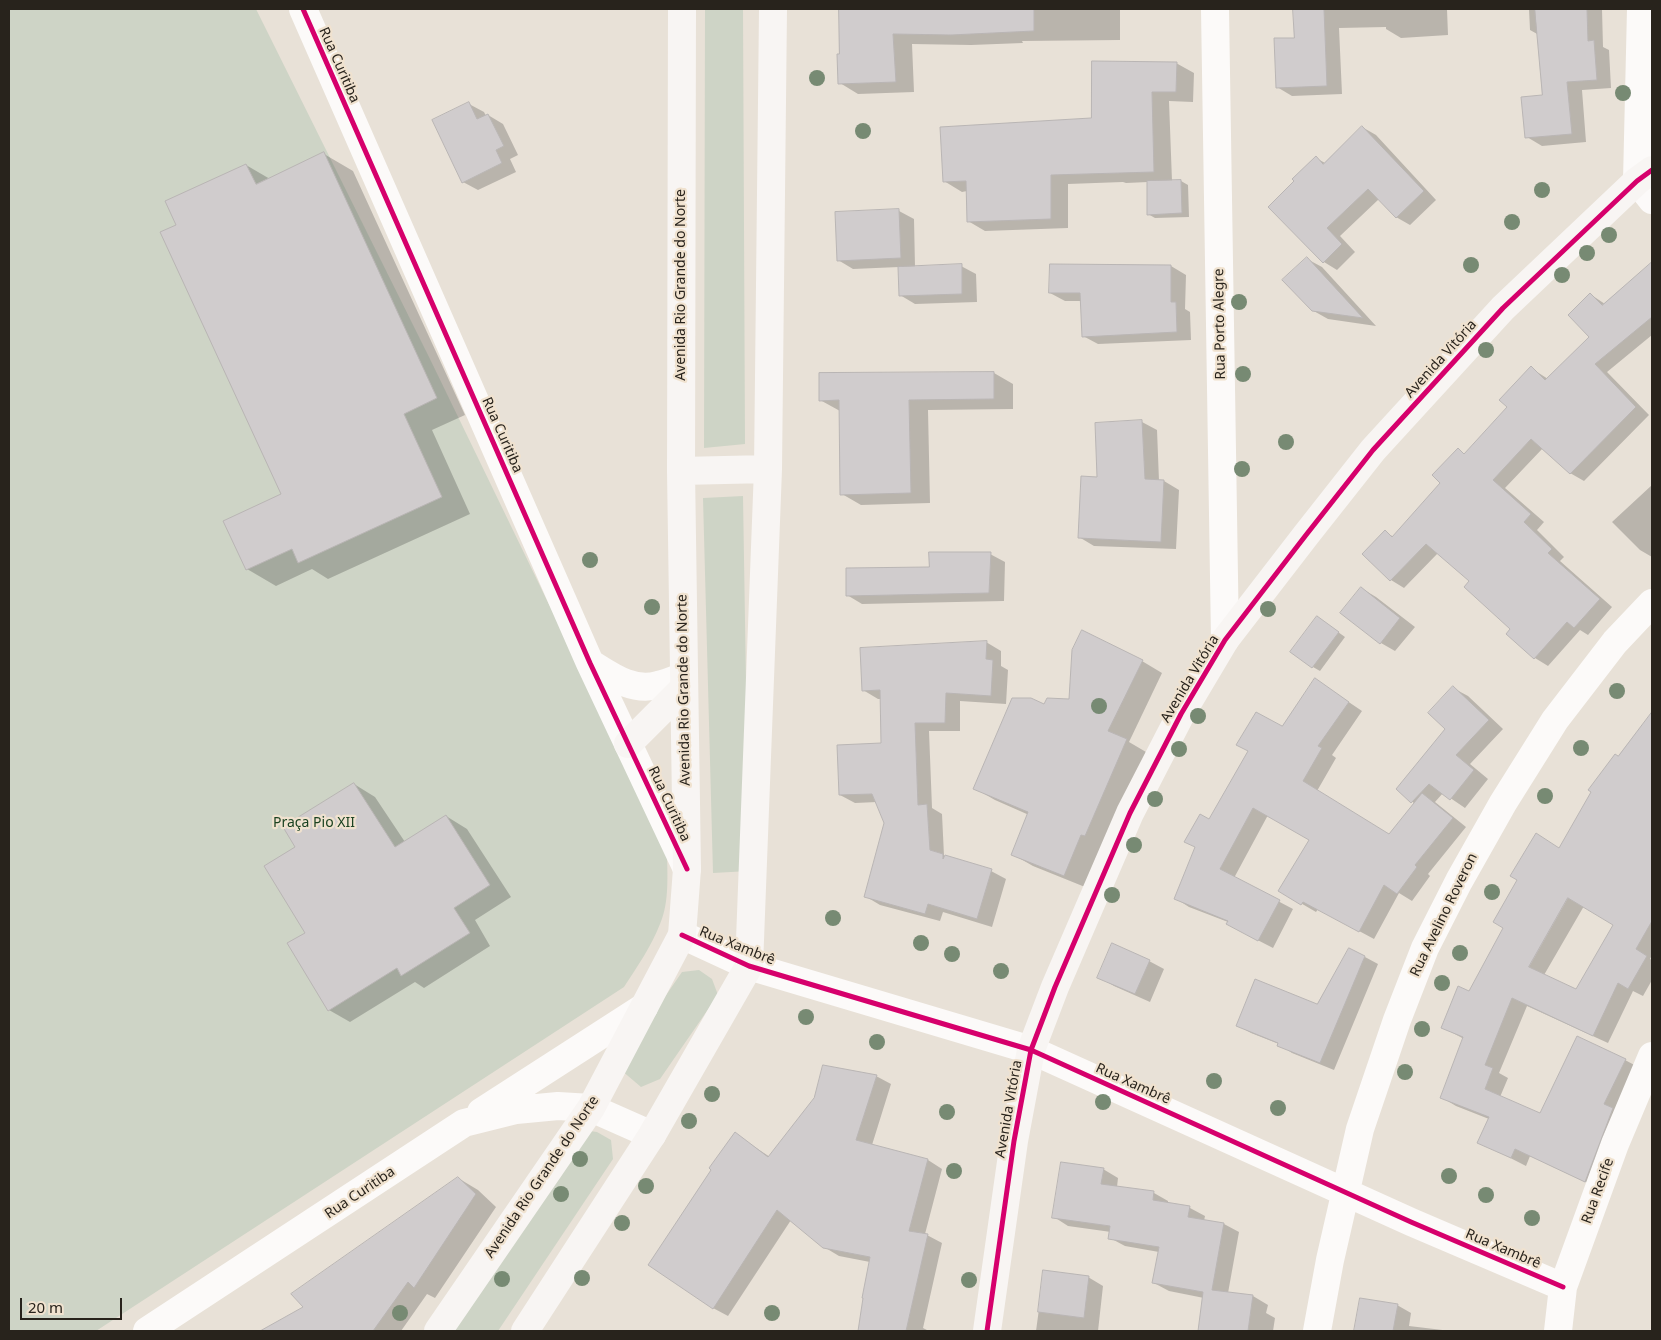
<!DOCTYPE html>
<meta charset="utf-8">
<style>
body{margin:0}
#map{position:relative;width:1661px;height:1340px;overflow:hidden;background:#e8e1d7;font-family:"Noto Sans",sans-serif}
canvas{display:block}
.frame{position:absolute;inset:0;border:10px solid #28231c;pointer-events:none}
.scale{position:absolute;left:20px;top:1298px;width:102px;height:22px;box-sizing:border-box;border:2px solid #28231c;border-top:0;padding-left:6px;font-size:15px;line-height:18px;white-space:nowrap;color:#28231c;-webkit-text-stroke:4px #f0e2cf;paint-order:stroke}
</style>
<div id="map">
<canvas width="1661" height="1340"></canvas>
<div class="frame"></div>
<div class="scale">20 m</div>
</div>
<script>
const ctx = document.querySelector('canvas').getContext('2d');
ctx.lineJoin = 'round';
function fill(path, color) { ctx.fillStyle = color; ctx.fill(path, 'evenodd'); }
function stroke(path, color, width, dash) { ctx.strokeStyle = color; ctx.lineWidth = width; ctx.lineCap = dash ? 'butt' : 'round'; ctx.setLineDash(dash || []); ctx.stroke(path); }
function drawText(font, color, halo, rows, align = 'center') {
  ctx.font = font + ' "Noto Sans",sans-serif'; ctx.lineWidth = 4.5; ctx.setLineDash([]); ctx.textBaseline = 'middle'; ctx.strokeStyle = halo; ctx.fillStyle = color; for (const [text, x, y, turn = 0] of rows) {
    ctx.save(); ctx.translate(x, y); ctx.rotate((+turn || 0) * Math.PI / 180); ctx.textAlign = isNaN(turn) ? turn : align; if (halo) ctx.strokeText(text, 0, 0); ctx.fillText(text, 0, 0); ctx.restore();
  }
}
fill(new Path2D(`
 M9,9H256L431,361L667,848C667,872 670,901 660,924C651,947 637,967 624,987L96,1331H9Z
 M705,9H743L745,444L704,448Z
 M743,496L749,871L713,873L703,498Z
 M699,970L712,979L718,995L660,1079L641,1087L621,1070L624,1056L682,972Z
 M583,1130L597,1132L611,1140L613,1159L498,1331H448Z`), '#ced4c6');
fill(new Path2D(`
 M840,9H1120V40L1022,41L1023,43L971,45L912,44L914,92L858,94L840,83Z
 M1294,9H1447L1448,35L1401,38L1386,29V27L1339,28L1342,94L1292,96L1277,87L1295,39Z
 M1529,9H1602L1603,47L1609,50L1611,88L1582,90L1586,142L1542,146L1527,137L1544,96L1539,35L1530,30Z
 M1176,63L1194,73L1193,102L1169,101L1172,181H1181L1188,185L1189,217L1155,218L1148,214V182L1126,183L1123,182L1068,184V228L985,231L968,221L967,191L962,192L944,181L1092,119Z
 M469,104L484,112L486,116L488,115L503,124L518,155L510,159L516,172L478,190L463,182Z
 M1362,127L1376,135L1436,200L1410,225L1396,217L1379,199L1340,236L1355,252L1337,270L1324,262L1316,158L1325,163Z
 M324,154L353,171L465,415L432,430L470,514L328,579L312,569L276,586L247,569L282,495L178,225L246,165L270,179Z
 M899,211L914,219L915,267L961,266L976,274L977,302L915,304L900,295L899,267L853,269L838,260Z
 M1307,259L1322,267L1376,326L1328,319L1312,310Z
 M1051,266H1171L1186,275L1185,309L1190,312L1191,340L1098,344L1083,336L1081,301H1065L1050,293Z
 M1644,271L1652,275V335L1607,372L1649,415L1584,481L1570,473L1543,448L1505,488L1544,522L1537,530L1564,557L1560,561L1612,607L1588,635L1580,630L1548,666L1535,658L1471,581L1438,553L1404,588L1391,580L1364,554L1385,532L1394,537L1442,483L1458,450L1465,454L1508,407L1531,368L1548,379L1591,337L1590,294L1605,304Z
 M994,373L1013,384V409L928,410L930,503L861,505L842,494L840,411L820,400Z
 M1142,422L1157,430L1159,481H1164L1179,490L1176,549L1094,546L1079,537L1099,478Z
 M1652,485V557L1640,550L1612,522Z
 M990,554L1005,562L1004,601L862,604L847,595L930,568Z
 M1361,588L1376,597L1415,627L1395,651L1381,643Z
 M1324,622L1345,637L1320,671L1313,667Z
 M986,642L1001,651V666L1008,670L1006,704L960,701V731H929L932,808L942,814L944,856L991,871L1006,879L992,927L943,912L940,921L880,905L865,896L886,823L877,802L855,803L840,795L882,745V699H878L863,690Z
 M1142,661L1162,673L1129,742L1146,752L1105,847L1085,887L1033,866L1012,854L1029,815L995,800L974,788L1045,705L1070,700Z
 M1316,680L1362,711L1332,755L1336,758L1317,791L1389,835L1415,804L1397,789L1446,729L1453,688L1468,696L1503,729L1470,764L1488,779L1465,808L1443,793L1435,802L1466,827L1428,874L1430,876L1412,901L1399,893L1374,939L1318,909L1316,912L1280,891L1310,839L1268,815L1234,878L1293,909L1273,948L1242,932L1228,922L1189,907L1175,898L1209,821L1282,728Z
 M1652,714V955L1650,959L1652,960V980L1643,996L1633,991L1608,1043L1527,1006L1499,1073L1508,1078L1500,1097L1541,1115L1625,1060L1640,1068L1600,1189L1530,1156L1526,1166L1479,1142L1489,1119L1456,1106L1441,1097L1464,1039L1442,1027L1470,992L1619,758ZM1584,906L1615,925L1576,990L1544,975Z
 M354,784L375,797L405,842L446,816L467,829L511,897L475,920L490,946L424,988L415,982L350,1022L329,1010L307,933L297,847Z
 M1365,957L1378,964L1334,1070L1292,1053L1279,1044L1251,1033L1237,1025L1318,1005Z
 M1149,961L1164,969L1150,1002L1114,986L1099,977Z
 M876,1076L891,1084L872,1145L928,1160L942,1169L925,1234L942,1243L923,1328L929,1331H860L870,1262L839,1256L824,1247L791,1220L728,1316L713,1308L735,1134L770,1157Z
 M1103,1169L1118,1178L1117,1187L1154,1193L1168,1201V1204L1190,1208L1205,1216L1204,1221L1224,1224L1239,1232L1228,1293L1253,1296L1268,1305L1266,1313L1275,1318L1273,1331H1200L1204,1298L1169,1291L1154,1283L1159,1252L1125,1246L1110,1238L1111,1232L1068,1226L1054,1217Z
 M458,1178L478,1190L496,1207L435,1298L427,1294L401,1331H262L305,1308Z
 M1044,1272L1088,1277L1103,1286L1098,1331H1036Z
 M1361,1299L1397,1305L1411,1313L1409,1326L1451,1331H1356Z`), '#0003');
const building = new Path2D(`
 M839,9H1034V31L951,35L893,34L896,82L838,84L837,54H839Z
 M1293,9H1324L1327,86L1276,88L1274,38H1294Z
 M1535,9H1587L1588,41L1594,40L1597,80L1567,82L1572,134L1525,138L1521,97L1542,95Z
 M1092,61L1177,62L1176,92H1152L1154,172L1051,175V219L967,222L966,181L943,182L940,127L1091,118Z
 M469,102L477,119L488,114L504,146L496,150L502,163L462,183L432,120Z
 M1362,126L1424,191L1396,218L1368,189L1327,228L1342,244L1323,263L1268,207L1294,181L1292,179L1316,156L1323,164Z
 M324,152L437,398L404,414L442,497L298,563L292,549L246,570L223,521L281,494L160,232L176,225L165,201L246,164L256,184Z
 M1181,180L1182,213L1147,215V181Z
 M899,209L901,258L837,261L835,212Z
 M1307,257L1363,318L1312,311L1282,280Z
 M1652,262V317L1595,364L1636,407L1570,474L1531,439L1493,480L1531,514L1524,522L1552,549L1548,553L1600,599L1574,628L1567,622L1534,659L1506,634L1510,629L1464,587L1469,581L1426,544L1390,581L1362,554L1385,530L1392,537L1440,483L1432,475L1458,448L1464,454L1507,407L1499,400L1531,366L1545,380L1589,337L1568,315L1590,293L1602,305Z
 M962,264V294L899,296L898,267Z
 M1050,264L1171,265V302H1176L1177,332L1082,337L1080,293H1049Z
 M994,372V399L909,400L911,493L840,495L839,400L819,401V373Z
 M1142,420L1145,479L1164,480L1161,542L1078,538L1081,476L1097,477L1095,423Z
 M929,552H991L989,593L846,596V568L929,567Z
 M1361,587L1400,618L1380,644L1340,613Z
 M1317,616L1339,632L1312,668L1290,652Z
 M1082,630L1143,660L1108,731L1127,739L1085,836L1081,835L1064,876L1011,855L1028,812L973,789L1012,698H1031L1044,704L1047,698L1069,699L1072,650Z
 M987,641L986,659L993,660L991,696L946,693L945,723H915L918,805L927,804L930,850L943,854V859L945,855L992,869L977,919L928,904L925,914L864,897L884,823L872,794L839,795L837,745L881,743L880,690L862,691L860,648Z
 M1315,678L1349,702L1318,746L1322,748L1303,781L1389,834L1422,793L1453,818L1415,865L1417,867L1397,894L1384,885L1359,932L1303,902L1301,905L1278,891L1309,840L1253,808L1220,869L1280,900L1258,941L1226,924L1228,921L1174,899L1195,847L1184,842L1200,814L1209,819L1248,751L1236,745L1256,712L1282,726Z
 M1453,686L1489,720L1456,755L1474,770L1450,800L1429,784L1411,803L1396,789L1445,729L1428,713Z
 M1652,712V921L1636,949L1647,956L1628,989L1618,983L1593,1036L1512,998L1485,1065L1493,1068L1485,1089L1540,1113L1577,1036L1626,1059L1604,1104L1613,1108L1585,1182L1515,1149L1511,1158L1477,1143L1489,1117L1440,1098L1463,1037L1441,1028L1458,986L1469,991L1503,928L1493,922L1517,880L1510,876L1536,833L1559,848L1591,792L1588,790L1615,754L1618,756ZM1568,898L1613,925L1576,989L1529,967Z
 M354,783L395,847L446,815L490,885L454,908L470,933L401,976L397,968L328,1011L287,943L305,933L264,866L295,847L283,827Z
 M1112,943L1150,960L1135,994L1097,978Z
 M1349,948L1365,956L1320,1063L1277,1046L1278,1043L1236,1026L1255,979L1317,1004Z
 M823,1065L877,1075L856,1140L928,1159L909,1231L928,1234L906,1331H858L863,1298H862L870,1257L823,1248L777,1210L713,1309L648,1265L711,1170L709,1168L735,1132L768,1157L814,1098Z
 M1061,1162L1104,1168L1101,1184L1154,1191L1153,1200L1190,1206L1188,1217L1224,1223L1212,1290L1253,1295L1248,1331H1198L1203,1292L1152,1283L1159,1247L1108,1239L1110,1226L1052,1218Z
 M458,1177L476,1194L414,1288L408,1282L373,1331H260L303,1307L291,1294Z
 M1043,1270L1089,1276L1084,1318L1038,1312Z
 M1360,1298L1398,1304L1393,1331H1354Z`);
fill(building, '#d0cccd');
stroke(building, '#b9b5b4', 1);
stroke(new Path2D(`
 M303,9L590,663L687,869
 M1215,9L1225,640
 M1641,9L1637,181L1652,200
 M590,663C611,676 632,692 658,685C667,683 676,679 684,676
 M682,935L749,966L1031,1050L1411,1222L1563,1287
 M481,1112L644,1007
 M147,1331L464,1123L516,1110L558,1106L591,1108L652,1135
 M1317,1331L1330,1260L1360,1129L1397,1020L1425,948L1459,881L1503,803L1555,720L1615,642L1652,603
 M1558,1331L1563,1287L1615,1144L1652,1056`), '#fcfaf9', 28);
stroke(new Path2D(`
 M681,471L768,469
 M628,744L683,689
 M438,1331L591,1108L682,935L687,869L681,471L682,9
 M525,1331L652,1135L749,966L768,469L773,9
 M987,1331L1014,1141L1031,1050L1055,987L1130,813L1181,714L1225,640L1306,535L1373,450L1503,308L1637,181L1652,170`), '#f8f5f3', 28);
stroke(new Path2D(`
 M303,9L590,663L687,869
 M682,935L749,966L1031,1050L1411,1222L1563,1287
 M987,1331L1014,1141L1031,1050L1055,987L1130,813L1181,714L1225,640L1306,535L1373,450L1503,308L1637,181L1652,170`), '#d6006c', 5);
ctx.fillStyle = '#778a73';
for (const [x, y] of [
 [817,78],
 [1623,93],
 [863,131],
 [1542,190],
 [1512,222],
 [1609,235],
 [1587,253],
 [1471,265],
 [1562,275],
 [1239,302],
 [1486,350],
 [1243,374],
 [1286,442],
 [1242,469],
 [590,560],
 [652,607],
 [1268,609],
 [1617,691],
 [1099,706],
 [1198,716],
 [1581,748],
 [1179,749],
 [1545,796],
 [1155,799],
 [1134,845],
 [1492,892],
 [1112,895],
 [833,918],
 [921,943],
 [1460,953],
 [952,954],
 [1001,971],
 [1442,983],
 [806,1017],
 [1422,1029],
 [877,1042],
 [1405,1072],
 [1214,1081],
 [712,1094],
 [1103,1102],
 [1278,1108],
 [947,1112],
 [689,1121],
 [580,1159],
 [954,1171],
 [1449,1176],
 [646,1186],
 [561,1194],
 [1486,1195],
 [1532,1218],
 [622,1223],
 [582,1278],
 [502,1279],
 [969,1280],
 [400,1313],
 [772,1313]
]) { ctx.beginPath(); ctx.arc(x, y, 8, 0, 2 * Math.PI); ctx.fill(); }
drawText('14px', '#28231c', '#f0e2cf', [
 ["Rua Curitiba",339,65,66],
 ["Avenida Rio Grande do Norte",681,285,-90],
 ["Rua Porto Alegre",1220,324,-91],
 ["Avenida Vitória",1441,359,-48],
 ["Rua Curitiba",502,435,66],
 ["Avenida Vitória",1190,679,-59],
 ["Avenida Rio Grande do Norte",684,690,-91],
 ["Rua Curitiba",669,804,65],
 ["Rua Avelino Roveron",1444,915,-64],
 ["Rua Xambrê",737,946,22],
 ["Rua Xambrê",1133,1084,24],
 ["Avenida Vitória",1009,1109,-80],
 ["Avenida Rio Grande do Norte",542,1177,-56],
 ["Rua Recife",1598,1191,-70],
 ["Rua Curitiba",360,1193,-34],
 ["Rua Xambrê",1503,1249,23]
]);
drawText('14px', '#1b4221', '#f0e2cf', [
 ["Praça Pio XII",314,823]
]);
</script>
